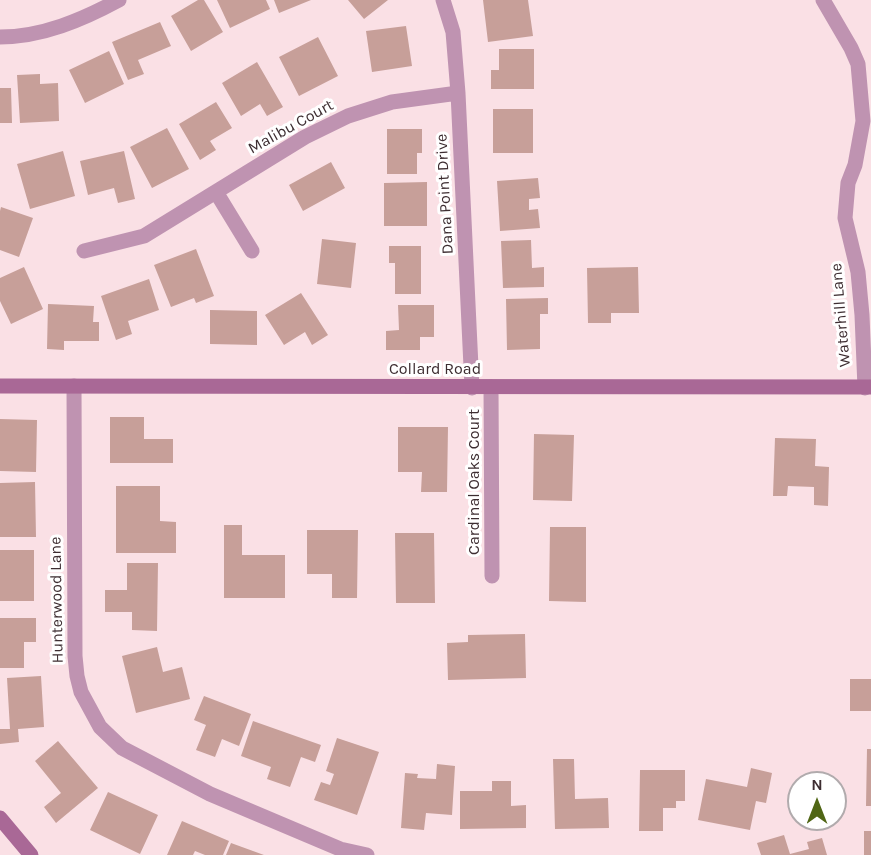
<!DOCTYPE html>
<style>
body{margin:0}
#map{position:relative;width:871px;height:855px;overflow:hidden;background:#fae0e5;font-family:Karla,sans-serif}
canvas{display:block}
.north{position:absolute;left:787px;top:771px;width:60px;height:60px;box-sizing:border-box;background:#fff;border:2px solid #b1abad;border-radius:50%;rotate:0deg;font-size:16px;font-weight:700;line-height:24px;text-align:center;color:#3d2d31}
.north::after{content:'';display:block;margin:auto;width:21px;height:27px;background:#506615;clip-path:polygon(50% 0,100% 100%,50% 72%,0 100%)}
</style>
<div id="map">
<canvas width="871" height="855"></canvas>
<div class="north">N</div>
</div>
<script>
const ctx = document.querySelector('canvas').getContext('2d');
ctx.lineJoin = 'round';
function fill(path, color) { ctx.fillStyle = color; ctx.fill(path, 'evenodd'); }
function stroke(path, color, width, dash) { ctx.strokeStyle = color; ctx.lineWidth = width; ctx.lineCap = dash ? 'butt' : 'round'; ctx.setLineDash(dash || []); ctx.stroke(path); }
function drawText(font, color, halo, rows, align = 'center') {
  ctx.font = font + ' Karla,sans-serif'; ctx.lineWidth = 6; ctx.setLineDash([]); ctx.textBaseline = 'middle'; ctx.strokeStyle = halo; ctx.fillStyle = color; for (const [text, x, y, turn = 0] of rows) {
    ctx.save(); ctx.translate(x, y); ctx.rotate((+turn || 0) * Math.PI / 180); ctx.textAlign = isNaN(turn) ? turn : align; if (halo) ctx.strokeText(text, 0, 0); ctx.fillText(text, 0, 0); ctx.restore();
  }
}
fill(new Path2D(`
 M198,0H204L223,32L191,51L171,16Z
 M217,0H266L270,9L230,28Z
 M274,0H311L279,13Z
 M348,0H388L364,19Z
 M483,0H528L533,36L488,42Z
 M160,22L171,46L138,60L144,74L128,80L112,42Z
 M406,26L412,66L372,72L366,31Z
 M318,37L338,76L299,96L279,57Z
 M499,49H534V89H491V70H499Z
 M109,51L124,84L85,103L69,70Z
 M257,62L283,107L267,116L260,104L241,116L222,83Z
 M40,74V84L58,83L59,121L20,123L17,75Z
 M0,88H11L12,123H0Z
 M216,102L232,128L210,141L216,150L200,160L179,124Z
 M493,109H533V153H493Z
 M167,128L189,169L152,188L130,147Z
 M387,129H422V153H417V174H387Z
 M63,151L75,196L30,209L17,164Z
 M124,151L135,199L118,203L114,188L88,195L80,161Z
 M331,162L345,188L303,211L289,185Z
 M538,178L540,198L529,199V210L538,209L540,228L500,231L497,181Z
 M427,182V226H384V183Z
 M1,207L33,218L19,257L0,250V211Z
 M322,239L356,243L351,288L317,284Z
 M531,240L532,268L544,267V287L503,288L501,241Z
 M389,246H421V294H395V263H389Z
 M196,249L214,296L196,303L194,298L171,307L154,265Z
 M24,267L43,309L11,324L0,301V278Z
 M638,267L639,313H611V323H588L587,268Z
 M149,279L159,310L128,321L132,334L116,340L101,296Z
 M301,293L328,335L312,345L305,332L284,345L265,315Z
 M548,298V314H540V349L507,350L506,299Z
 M48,304L94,306L93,322H99V341H64V350L47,349Z
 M398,305H434V337H420V350H386V331L399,330Z
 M210,310L257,311V345L210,344Z
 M110,417H144V439H173V463H110Z
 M0,419L37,420L36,472L0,471Z
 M398,427H448L447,492H421L422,472H398Z
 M534,434L574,435L572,501L533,500Z
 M775,438L816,439L815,466L829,467L828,506L814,505V487L788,486L787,496H773Z
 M35,482L36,537H0V483Z
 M116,486H160V521L176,522V553H116Z
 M224,525H242V555H285V598H224Z
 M550,527H586V602L549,601Z
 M307,530H358L357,598H332V574H307Z
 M395,533H434L435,603H396Z
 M0,550H34V601H0Z
 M127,563H158L157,631L132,630V612H105V590H127Z
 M0,618H36V642H24V668H0Z
 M525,634L526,678L448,680L447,643L468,642V635Z
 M157,647L163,672L182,667L190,699L136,713L122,656Z
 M41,676L44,727L18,729L19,742L0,744V729H10L7,678Z
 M850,679H871V711H850Z
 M204,696L251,714L239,746L222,739L215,757L196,750L206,725L194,720Z
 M253,721L321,745L315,762L301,757L290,787L267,779L271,767L241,756Z
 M337,738L379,752L357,815L314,800L321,782L330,785L334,774L326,771Z
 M58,741L98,788L56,823L44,807L61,793L35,761Z
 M867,749H871V806H866Z
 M553,759H574L575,799L608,798L609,828L555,829Z
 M437,764L455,766L452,815L426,813L424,830L401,828L405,773L418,774L417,778L436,779Z
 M751,768L772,773L766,803L756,801L750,830L698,820L706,779L747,787Z
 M640,770H685V801H676V808H663V831H639Z
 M492,781H511V806L526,805V828L460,829V791H492Z
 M108,792L158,815L140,854L90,830Z
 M182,821L229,841L223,855H205L195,851L193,855H167Z
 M864,831H871V855H864Z
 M784,835L790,854L809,849L807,842L822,838L827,855H761L757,843Z
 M231,843L264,855H226Z`), '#c79f99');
stroke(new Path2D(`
 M443,0L453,32L458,93L472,388
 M823,0L851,48L858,64L863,121L855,165L848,183L845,218L858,272L862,315L865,388
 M0,37C42,37 82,20 119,0
 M216,192L252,251
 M84,251L144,236L305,137L348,116L392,102L458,93
 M74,386L75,656L77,676L81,692L100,727L122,748L210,794L340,849L367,855
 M491,387L492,576`), '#bf93b1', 15);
stroke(new Path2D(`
 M0,386L871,387
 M0,818L31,855`), '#a96896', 15);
drawText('16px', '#3d2d31', '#fff', [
 ["Malibu Court",291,127,-29],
 ["Dana Point Drive",445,194,-93],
 ["Waterhill Lane",841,315,-95],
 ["Collard Road",435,369],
 ["Cardinal Oaks Court",474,482,-90],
 ["Hunterwood Lane",57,600,-91]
]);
</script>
